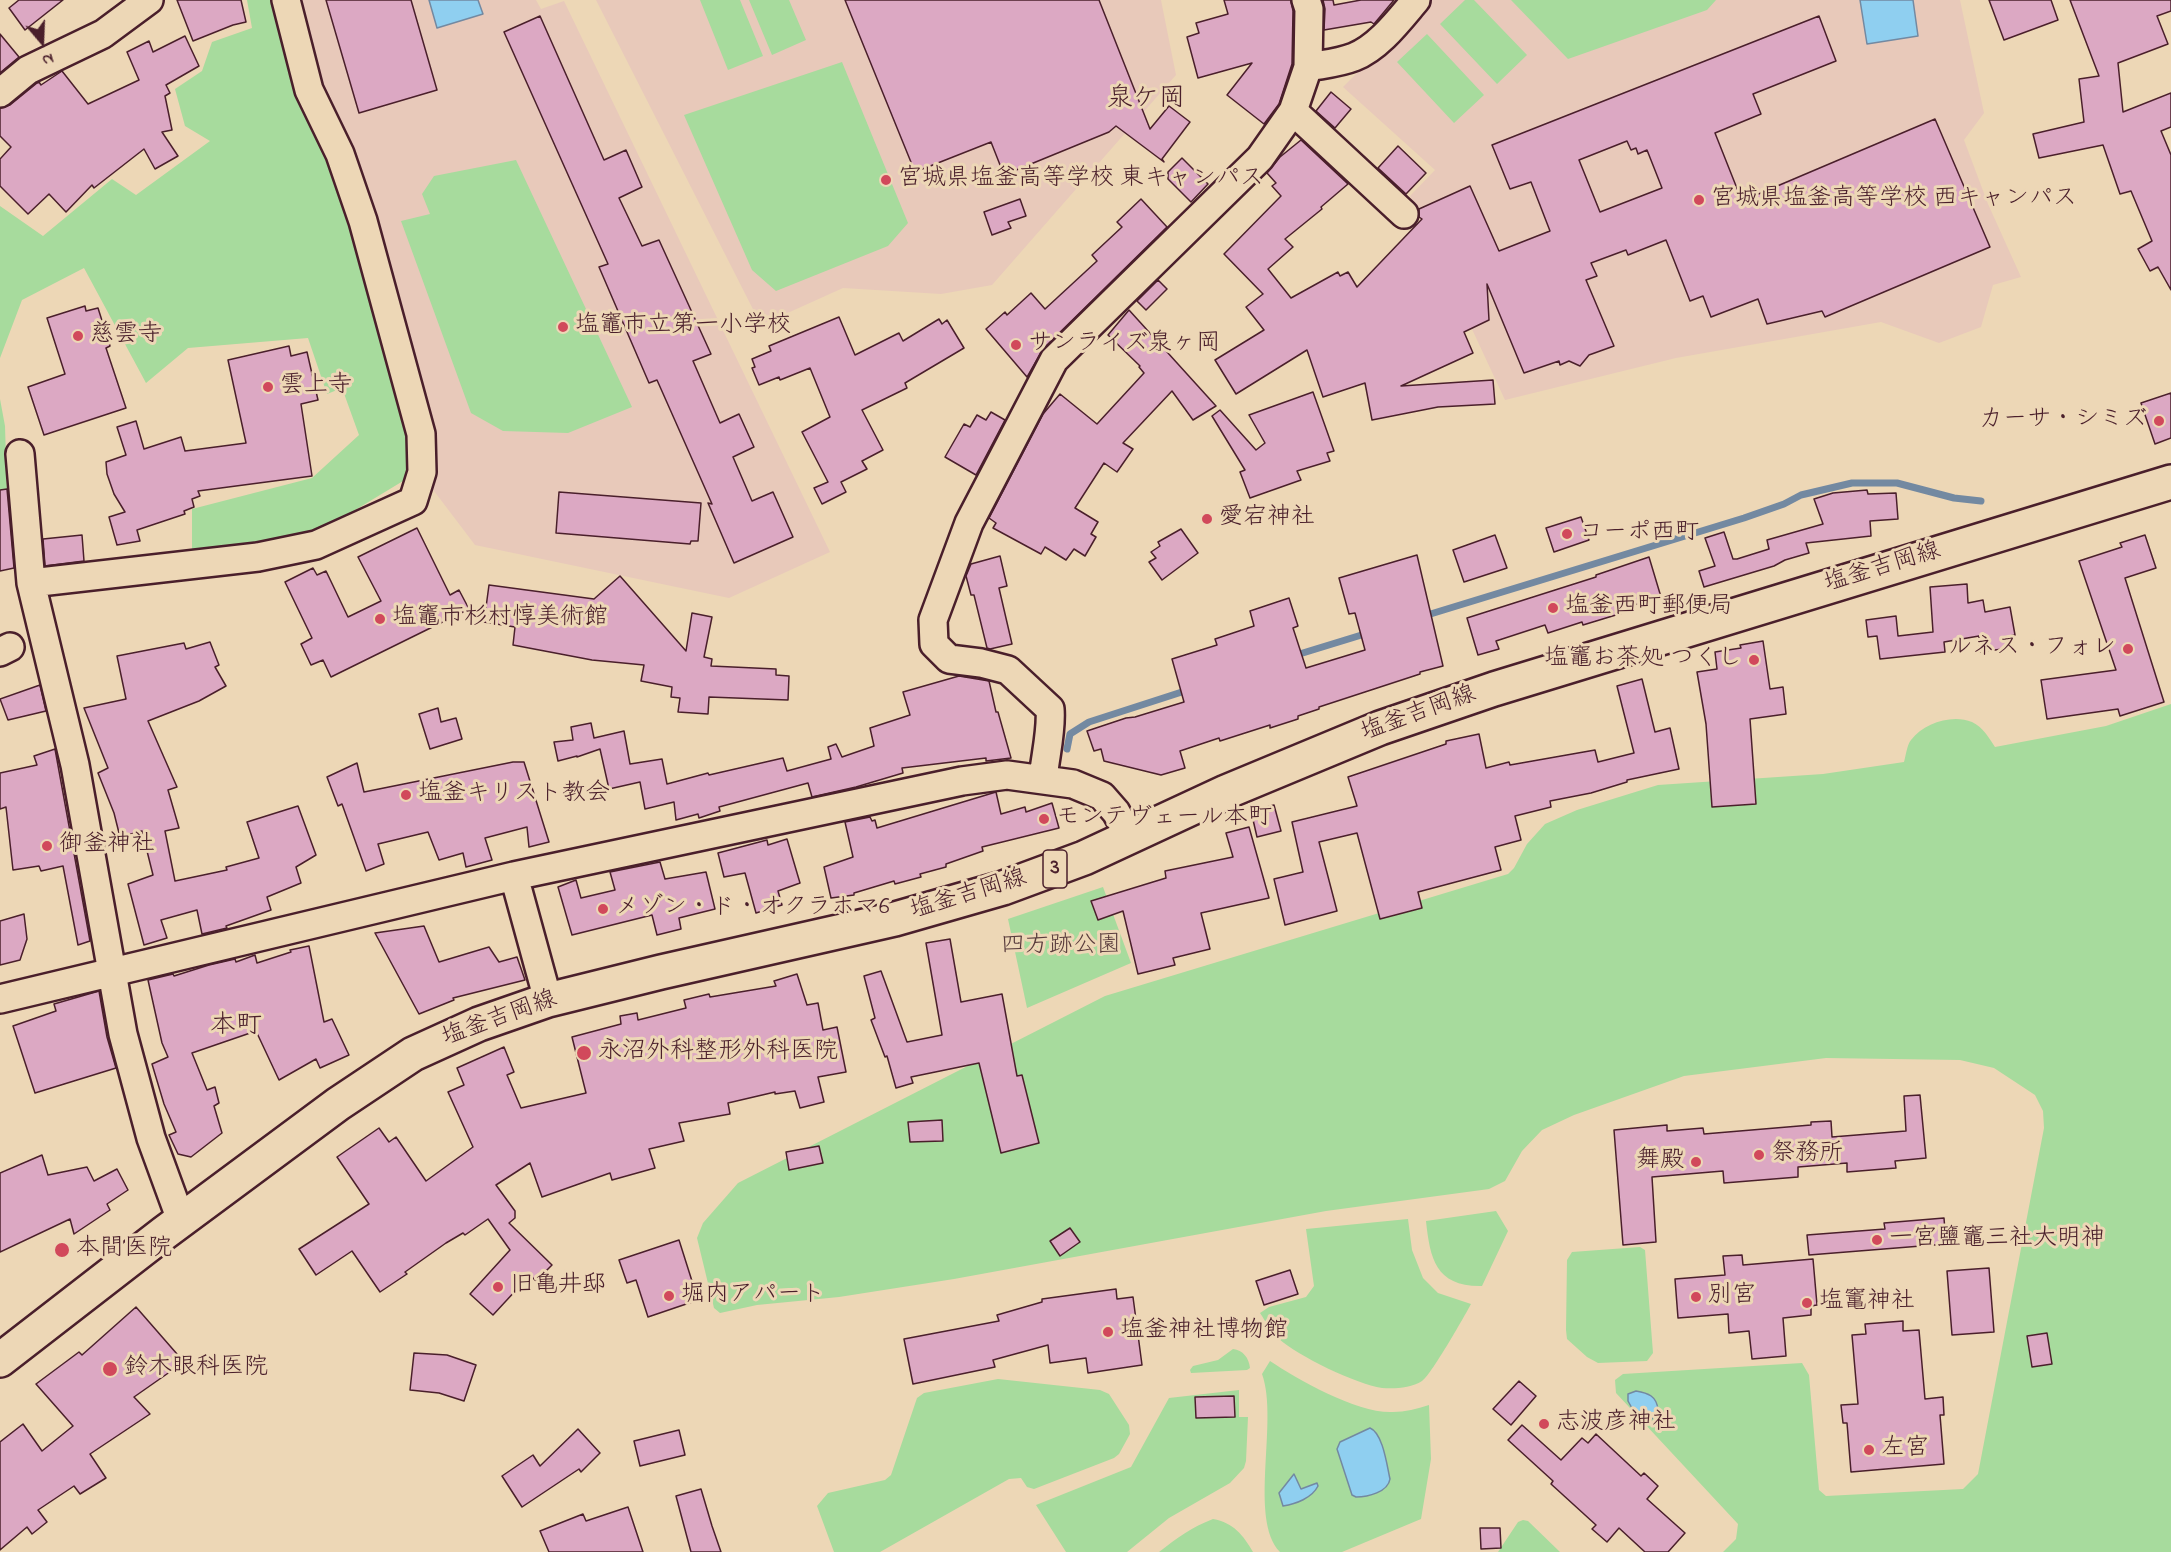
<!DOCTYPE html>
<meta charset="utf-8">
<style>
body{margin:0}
#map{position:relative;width:2171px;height:1552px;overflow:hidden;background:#edd7b6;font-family:"Indie Flower",sans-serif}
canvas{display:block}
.north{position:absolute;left:12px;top:12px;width:60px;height:60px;-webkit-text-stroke:4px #edd7b6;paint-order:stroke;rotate:161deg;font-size:16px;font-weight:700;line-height:24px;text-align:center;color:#4a1f2b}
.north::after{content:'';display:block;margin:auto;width:21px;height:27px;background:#4a1f2b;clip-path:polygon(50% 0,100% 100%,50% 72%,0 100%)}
</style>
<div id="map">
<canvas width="2171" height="1552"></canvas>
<div class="north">N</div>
</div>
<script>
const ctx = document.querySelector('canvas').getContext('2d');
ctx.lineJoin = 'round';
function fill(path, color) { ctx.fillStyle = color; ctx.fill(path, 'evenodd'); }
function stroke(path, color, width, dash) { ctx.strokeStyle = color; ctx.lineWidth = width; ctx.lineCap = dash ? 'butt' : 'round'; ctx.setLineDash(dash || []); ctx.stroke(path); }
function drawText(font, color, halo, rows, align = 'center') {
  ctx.font = font + ' "Indie Flower","Klee One",sans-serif'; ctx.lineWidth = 6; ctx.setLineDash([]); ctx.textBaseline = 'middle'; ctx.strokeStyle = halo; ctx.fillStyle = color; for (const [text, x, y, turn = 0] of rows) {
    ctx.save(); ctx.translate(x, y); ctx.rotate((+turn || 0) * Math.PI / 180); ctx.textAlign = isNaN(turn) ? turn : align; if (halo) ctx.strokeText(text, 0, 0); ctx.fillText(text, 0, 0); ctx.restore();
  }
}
fill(new Path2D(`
 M301,0H536L541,9L564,1L830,552L729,598L475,545L431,487L375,227L369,188L322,89Z
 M596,0H1161L1176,75L992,285L941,294L843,288L761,325Z
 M1430,0H1960L1984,113L1964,140L1988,204L2021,277L1993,285L1981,327L1939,343L1881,322L1676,358L1505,400L1410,196L1435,170L1343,87Z`), '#e8c9ba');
fill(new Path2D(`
 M247,0H274L299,100L328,160L412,429L408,478L347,515L294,538L192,549V509L312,478L359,435L342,388L327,394L308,338L188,348L146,383L84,268L22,300L0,358V206L43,236L112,179L136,195L210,141L185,126L175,89L202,71L212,42L252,28Z
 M700,0H740L763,56L728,70Z
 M749,0H789L806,40L772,55Z
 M1465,0H1474L1527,55L1497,84L1440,24Z
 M1511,0H1716L1707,10L1568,59Z
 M1427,34L1484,95L1454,123L1397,62Z
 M842,62L908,223L888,246L776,291L752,270L684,115Z
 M516,160L632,407L568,433L503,431L471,413L401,221L430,214L422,194L434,176Z
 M0,399L5,426L7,492L0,493Z
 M2171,704V1552H1723L1736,1539L1738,1524L1616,1393L1615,1380L1623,1374L1802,1363L1809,1375L1819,1490L1826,1496L1963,1489L1978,1474L2044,1128L2043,1111L2035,1095L1994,1068L1960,1060L1826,1058L1684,1076L1574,1115L1542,1130L1522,1151L1505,1181L1489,1189L1326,1211L954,1279L839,1297L757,1305L720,1313L714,1308L697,1238L703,1223L738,1183L1105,996L1508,874L1514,868L1527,844L1545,824L1577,810L1658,785L1823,774L1904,762C1906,755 1907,745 1911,740C1924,723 1952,714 1972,722C1983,727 1989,738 1995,747L2106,726Z
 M1103,887L1131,963L1027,1008L1008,919Z
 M1496,1211L1508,1231L1482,1286C1436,1287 1430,1259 1426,1221Z
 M1408,1219L1412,1250L1423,1278L1438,1293L1471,1304C1464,1317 1430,1377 1422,1381C1411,1388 1395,1389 1382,1388C1356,1384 1298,1356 1279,1339C1270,1331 1266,1322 1260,1313L1269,1307L1306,1297L1314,1286L1306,1229Z
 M1640,1247L1645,1250L1653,1353L1647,1361L1598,1363L1587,1357L1567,1339L1566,1330L1567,1260L1572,1252Z
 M1233,1349C1243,1350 1249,1358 1250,1368L1247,1370L1191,1373L1190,1370L1193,1366L1218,1360Z
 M1270,1361C1298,1380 1359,1414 1393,1412C1405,1412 1417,1409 1429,1405L1431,1459L1421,1519L1342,1552H1280C1248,1519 1279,1421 1262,1374Z
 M998,1379L1100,1390L1109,1394L1129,1425L1130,1434L1119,1454L1114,1458L1034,1489L1027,1487L1021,1478L1009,1479L880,1552H834L817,1506L828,1493L885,1480L891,1475L917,1398L924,1393Z
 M1239,1390V1417H1248L1246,1461L1244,1468L1230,1483L1169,1518L1127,1552H1066L1036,1505L1131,1467L1169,1398Z
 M1213,1519C1234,1523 1243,1535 1253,1552H1159C1177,1538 1192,1527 1213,1519Z
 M1523,1520L1528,1521L1560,1552H1498L1518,1522Z`), '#a7db9d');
const water = new Path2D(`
 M429,0H478L483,14L437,28Z
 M1860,0H1913L1918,36L1867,44Z
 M1636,1391C1648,1393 1657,1396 1658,1410L1651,1420L1641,1421L1638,1419L1628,1401V1394Z
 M1370,1428C1383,1433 1387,1466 1390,1479C1388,1492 1368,1497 1356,1497L1352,1495L1337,1449L1340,1442Z
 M1294,1474L1301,1489L1317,1483L1318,1486C1312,1498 1296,1504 1283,1506L1279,1493Z`);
fill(water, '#8fcff0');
stroke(water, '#7389a1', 1.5);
stroke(new Path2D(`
 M1424,616L1744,518L1784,504L1801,495L1852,483H1897L1954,498L1981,501
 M1293,656L1368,633
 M1067,749L1070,734L1089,722L1188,690`), '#7389a1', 7);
const building = new Path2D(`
 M19,0H63L25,30L9,8Z
 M177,0H241L246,22L233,25L193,41Z
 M326,0H411L437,90L359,113Z
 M845,0H1099L1150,129L1169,106L1190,122L1162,159L1164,162L1116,126L1109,132L1004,175L991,142L915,172Z
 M1224,0H1291L1293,11L1292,64L1279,104L1264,124L1227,95L1252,63L1198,78L1187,37L1199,33L1196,23L1228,14Z
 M1323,0H1333L1334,5L1361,0H1394L1374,24L1371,22L1324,30L1325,9Z
 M1989,0H2051L2058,20L2004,40Z
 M2070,0H2171V11L2157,16L2168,44L2118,63L2123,112L2171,93V127L2161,131L2171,155V290L2158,267L2150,271L2138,249L2152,241L2131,191L2120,194L2103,145L2039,158L2033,134L2084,122L2079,79L2099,76Z
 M540,16L604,160L626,150L642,187L619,198L642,246L659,240L711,354L693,361L720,423L739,414L754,447L733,457L752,501L773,492L793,537L734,563L708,503L712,504L657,380L649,383L599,267L608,264L504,32Z
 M1819,16L1836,61L1753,94L1761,114L1715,133L1742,201L1935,119L1990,247L1825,317L1822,311L1767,324L1758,299L1711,317L1703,296L1690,301L1666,240L1628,255L1626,250L1591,263L1597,276L1586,280L1614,346L1589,355L1580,366L1569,361L1560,365L1559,361L1524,373L1487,284L1489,320L1464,332L1473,353L1401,386L1493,380L1495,404L1438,407L1372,420L1365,383L1323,397L1307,350L1236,394L1215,360L1264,330L1246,307L1263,294L1224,254L1281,196L1272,186L1276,183L1267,173L1280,157L1301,140L1348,184L1321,207L1322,209L1285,239L1293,247L1268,269L1291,298L1338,272L1340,276L1348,272L1357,287L1422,219L1419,217V209L1470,186L1499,251L1550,231L1531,182L1510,189L1492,145ZM1627,141L1631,150L1636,148L1638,154L1647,150L1662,188L1600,212L1579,160Z
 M0,34L19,57L0,73Z
 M185,36L199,66L166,85L170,93L165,96L172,130L162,132L178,156L155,169L144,149L94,188L92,185L66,212L49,194L28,214L0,186V159L11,147L0,136V108L10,105L37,83L39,82L41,85L62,71L88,104L139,80L127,52L149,41L153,52Z
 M1331,92L1351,109L1335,128L1316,111Z
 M1398,146L1426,173L1406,194L1378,168Z
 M1182,158L1208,184L1191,202L1168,179V172Z
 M1020,199L1026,216L1008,222L1011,228L992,235L984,212Z
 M1141,199L1167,227L1043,349L1027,377L986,329L1005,312L1007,315L1031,293L1045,309L1097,261L1092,255L1122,227L1117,222Z
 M1158,280L1167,289L1146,310L1137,301Z
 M85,306L86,311L98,308L110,346L106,348L126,408L44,435L28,387L65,374L47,318Z
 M1129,310L1216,406L1193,420L1172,391L1123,443L1133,449L1117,472L1104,463L1075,508L1098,522L1091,534L1096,537L1085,556L1074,549L1066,560L1045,547L1041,554L993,528L996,523L989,518L1043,414L1060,394L1097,424L1144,373L1139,367L1140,366L1108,335Z
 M839,317L855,355L899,333L903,341L939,319L942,324L947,320L964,348L905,383L907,388L862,410L883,450L862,461L867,469L841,482L846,492L822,504L814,488L828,482L802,432L830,417L810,368L780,380L779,377L759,385L752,368L755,367L752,359L771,351L769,346Z
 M289,346L291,356L307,352L318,400L301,404L312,476L198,491L200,496L192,499L194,507L184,511L185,514L137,530L140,541L117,545L109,517L125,512L114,494L107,474L106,462L126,455L117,427L136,421L144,449L181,437L185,451L246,443L228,360Z
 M1313,392L1334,451L1327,453L1330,461L1297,471L1301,480L1250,498L1240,472L1245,470L1212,416L1220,410L1256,450L1265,443L1249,415Z
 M2171,393V438L2155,444L2141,403Z
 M991,412L1005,420L976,475L945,457L964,424L970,427L977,415L986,420Z
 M7,489L14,568L0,571V490Z
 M1867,490L1868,494L1896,493L1898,519L1870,521L1871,536L1806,543L1809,553L1785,560L1774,566L1704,587L1699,571L1715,566L1705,538L1724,532L1733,559H1737L1769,549L1767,540L1823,524L1814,499L1833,493Z
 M559,492L701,503L698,541H691L690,544L556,533Z
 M1581,517L1589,540L1554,552L1546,528Z
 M417,528L450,595L459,590L469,609L331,677L323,660L311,665L301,644L312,638L285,582L313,568L317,575L326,571L348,617L381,601L358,557Z
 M1181,529L1198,553L1162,580L1149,562L1156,558L1151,552L1160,546L1158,542Z
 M82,535L84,561L45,566L43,539Z
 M1495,535L1507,568L1464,582L1453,550Z
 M2145,535L2156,568L2125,578L2164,702L2120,716L2118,709L2047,719L2041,680L2116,670L2079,561L2122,547L2120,543Z
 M1417,555L1443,666L1420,672V674L1319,707V709L1298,716V719L1270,728V725L1220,741L1219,738L1180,751L1185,768L1161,775L1104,761L1101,749L1094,751L1087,731L1126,718L1135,717L1184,702L1172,659L1217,645L1215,639L1254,626L1250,611L1289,598L1298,626L1293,628L1306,668L1365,650L1355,613L1349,614L1339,578Z
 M1000,556L1007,586L999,588L1012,644L990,649L987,648L974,595H971L966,576L971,564Z
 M1649,557L1661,597L1627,607L1629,611L1583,625L1582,622L1548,633L1545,625L1496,641L1499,649L1478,655L1467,618L1596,577V575Z
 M620,576L686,651L692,613L712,617L704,657L712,659L711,666L776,669V675L789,676L788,700L709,697L708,714L678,712L680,698L671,697L672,687L641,681L644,665L592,660L513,645L515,627L484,622L489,585L594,599Z
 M1967,584L1968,603L1983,600L1985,612L2010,607L2015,635L2009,636L2010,648L1980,652L1979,636L1944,642L1945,652L1880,659L1877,636L1868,637L1866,620L1896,616L1898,636L1933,632L1930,587Z
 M1763,641L1770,689L1783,687L1786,714L1750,719L1756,804L1712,807L1706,724L1697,672L1717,669L1715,652L1741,648L1740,645Z
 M210,642L219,665L215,667L226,686L199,701L148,721L177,787L168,790L179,828L165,831L175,881L227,870L226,867L259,858L247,822L298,806L316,855L296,867L301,883L267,897L271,910L226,926L227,928L202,934L197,910L161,920L167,938L144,945L128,884L153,875L142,831L120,837L114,813L98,773L108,768L84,708L126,699L117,656L184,643L186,649Z
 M959,676L989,681L996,712H998L1011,758L986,761V758L902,768L903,773L856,787L812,797L808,783L719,807L720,811L699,818L698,814L676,820L674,802L645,809L640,782L609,789L600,749L577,757V756L558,761L554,742L573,740L571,727L591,723L594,738L624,731L630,764L662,759L667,784L708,773L709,775L783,758L787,771L831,759L828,747L836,744L842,757L874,746L870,728L910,715L903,692Z
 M1642,679L1655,732L1670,728L1679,769L1627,780V782L1591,793L1550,801L1551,807L1515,816L1521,840L1495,847L1501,870L1418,892L1422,908L1380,919L1357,833L1319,842L1337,911L1285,925L1274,879L1303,872L1292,822L1357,806L1348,777L1446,744V741L1479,734L1486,768L1509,762L1510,765L1595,750L1598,762L1634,753L1617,686Z
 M40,685L46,711L8,720L0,699Z
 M438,708L441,722L456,718L462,739L430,749L419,714Z
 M55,749L90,941L78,945L63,866L41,871L39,866L13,870L6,807L0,809V773L37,765L34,756Z
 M513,762H524L549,842L529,847L527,827L485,838L492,860L466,867L463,853L439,860L428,832L378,844L384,864L366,871L342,804L338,806L327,777L357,763L364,792Z
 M996,792L1001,814L1025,807L1026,812L1052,803L1059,828L982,847L983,851L946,864V867L920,874L921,877L895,884L894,881L854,893V895L831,898L824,867L853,857L845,822L870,817L872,821L875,820L877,828Z
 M1274,805L1281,831L1257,837L1251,811Z
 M1249,827L1269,898L1201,913L1210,949L1173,958L1175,965L1138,974L1123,911L1098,920L1091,901L1166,878L1165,871L1233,857L1226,833Z
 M787,839L800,883L778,891L782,905L756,913L745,873L724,877L718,853L767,840L768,845Z
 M660,862L665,879L706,872L715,909L679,918L681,929L657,935L652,915L572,935L558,887L576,880L581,898L615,890L610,872Z
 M24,914L27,939L20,960L0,965V921Z
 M424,926L439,962L489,947L499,962L517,957L525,980L453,998L454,1000L419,1014L375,933Z
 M950,939L961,1002L1002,994L1017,1076L1022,1075L1039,1143L1001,1153L979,1063L911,1077L913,1083L896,1088L887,1056L885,1057L871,1020L875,1018L864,976L881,971L907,1042L942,1035L926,943Z
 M309,946L324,1022L332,1019L349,1055L320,1068L316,1059L279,1080L256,1031L192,1053L207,1090L215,1087L219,1103L214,1106L222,1133L191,1157L178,1154L169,1135L176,1132L164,1104L152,1064L168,1057L162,1043L148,980L173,974L174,976L209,965L235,959L236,962L255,955L257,963L291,952L290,950Z
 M797,974L807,1005L818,1003L823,1030L837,1027L846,1072L818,1077L824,1102L800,1108L795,1091L775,1094V1092L728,1103L730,1114L679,1123L684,1141L649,1149L655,1168L612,1180L610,1173L542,1197L530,1163L496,1185L515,1211V1218L509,1223L552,1265L536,1281L530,1275L493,1315L470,1294L510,1250L488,1219L465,1235L463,1233L446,1243L405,1272L407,1274L380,1292L352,1251L316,1275L299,1249L369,1204L337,1157L379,1128L389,1142L396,1137L426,1181L473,1147L448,1092L464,1085L457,1068L504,1047L514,1072L507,1075L521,1108L586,1093L572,1037L621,1024L620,1016L637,1013L638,1020L686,1008L684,1000L709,994L710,997L776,986L774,981Z
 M99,991L107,1037L116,1068L35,1093L13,1026L56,1011L54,1004Z
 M1920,1095L1926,1158L1895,1161L1896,1168L1847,1172V1163L1798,1167V1177L1724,1183L1723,1171L1652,1177L1656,1242L1623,1245L1614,1130L1667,1125V1131L1703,1128L1704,1134L1811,1125V1122L1831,1121L1832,1137L1906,1131L1904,1096Z
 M942,1120L943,1141L910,1142L908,1122Z
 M819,1146L823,1163L789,1170L786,1152Z
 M42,1155L48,1175L87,1167L94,1181L117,1169L128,1190L107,1204L110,1210L74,1234L70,1219L0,1252V1173Z
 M1944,1218L1946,1244L1809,1255L1807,1235L1885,1229L1884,1223Z
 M1070,1228L1080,1242L1060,1256L1050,1241Z
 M679,1240L698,1300L648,1317L636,1280L627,1283L619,1260Z
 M1742,1255L1743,1265L1813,1259L1817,1305L1811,1306V1315L1783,1318L1786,1356L1752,1359L1749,1331L1729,1333L1728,1314L1678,1318L1675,1279L1725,1275L1723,1256Z
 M1989,1268L1994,1332L1952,1335L1947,1271Z
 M1290,1270L1298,1294L1264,1305L1256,1281Z
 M1116,1289L1117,1299L1133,1297L1142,1365L1088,1373L1086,1358L1050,1363L1048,1345L993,1360L995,1367L913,1384L904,1339L999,1321L997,1315L1042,1302V1299Z
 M136,1307L184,1362L134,1397L150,1414L90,1454L106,1478L80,1494L74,1486L38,1510L47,1522L32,1534L27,1527L0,1550V1442L23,1424L42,1451L73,1426L36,1384L79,1352L82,1355Z
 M1903,1321V1331L1919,1330L1925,1399L1943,1397L1944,1415H1940L1944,1464L1851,1472L1847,1423H1843L1841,1405L1858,1404L1852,1335L1866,1334L1865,1324Z
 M2047,1333L2052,1364L2032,1367L2027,1336Z
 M414,1353L447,1355L476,1365L464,1401L439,1393L410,1390Z
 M1519,1381L1536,1396L1511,1425L1493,1409Z
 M1234,1396L1235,1417L1196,1418L1195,1397Z
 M1522,1425L1561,1460L1582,1438L1588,1443L1596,1434L1641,1476L1644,1473L1658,1486L1647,1499L1685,1533L1668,1552H1645L1619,1528L1607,1542L1592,1529L1596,1525L1551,1484L1553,1481L1508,1440Z
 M578,1429L600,1453L581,1472L579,1469L522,1507L502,1476L533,1455L540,1466Z
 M679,1430L685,1455L640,1466L634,1441Z
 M701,1489L712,1526L721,1552H691L676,1496Z
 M628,1507L643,1552H549L540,1531L583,1514L586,1521Z
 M1480,1528H1500L1501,1548L1481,1549Z`);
fill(building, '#dca8c3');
stroke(building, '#4a1f2b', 1.5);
const minor = new Path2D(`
 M1308,67C1324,64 1339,63 1354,57C1379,47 1399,20 1416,0
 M0,93L28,70L103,34L149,0
 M1293,111L1404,214
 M20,454L31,583
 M0,652L10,647
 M1043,779C1045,757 1052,730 1050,709L1008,670L981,663L949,659L934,644L933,620L969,523L1054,360L1260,158L1293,111L1308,67L1309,9L1306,0
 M514,876L548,1000
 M0,999L514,876L962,781L1007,775L1073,784L1102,796L1116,812L1130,837
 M181,1220L151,1138L123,1034L75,765L31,583L258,557L316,545L413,501L422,472L421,434L363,221L340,154L309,90L286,0`);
const major = new Path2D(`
 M0,1360L164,1233L338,1104L413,1054L479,1024L548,1000L661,972L895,919L1003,888L1084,858L1226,792L1380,728L1494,689L2171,482`);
stroke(minor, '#4a1f2b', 32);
stroke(major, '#4a1f2b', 38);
stroke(minor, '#edd7b6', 27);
stroke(major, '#edd7b6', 33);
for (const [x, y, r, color] of [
 [886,180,6,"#d1495b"],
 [1699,200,6,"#d1495b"],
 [563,327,6,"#d1495b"],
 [78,336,6,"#d1495b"],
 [1016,345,6,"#d1495b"],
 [268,387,6,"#d1495b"],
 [2159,421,6,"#d1495b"],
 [1207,519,6,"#d1495b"],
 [1567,534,6,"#d1495b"],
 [1553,608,6,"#d1495b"],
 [380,619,6,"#d1495b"],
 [2128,649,6,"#d1495b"],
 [1754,660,6,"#d1495b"],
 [406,795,6,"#d1495b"],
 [1044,819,6,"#d1495b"],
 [47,846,6,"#d1495b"],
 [603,909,6,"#d1495b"],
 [584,1053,8,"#d1495b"],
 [1759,1155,6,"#d1495b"],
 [1696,1162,6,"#d1495b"],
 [1877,1240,6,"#d1495b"],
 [62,1250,8,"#d1495b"],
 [498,1287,6,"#d1495b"],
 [669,1296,6,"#d1495b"],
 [1696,1297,6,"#d1495b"],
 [1807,1303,6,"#d1495b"],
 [1108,1332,6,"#d1495b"],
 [110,1369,8,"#d1495b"],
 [1544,1424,6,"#d1495b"],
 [1869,1450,6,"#d1495b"]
]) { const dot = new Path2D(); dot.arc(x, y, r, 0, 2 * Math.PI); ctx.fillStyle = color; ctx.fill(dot); stroke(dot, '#edd7b6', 2); }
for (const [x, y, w] of [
 [1055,869,24]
]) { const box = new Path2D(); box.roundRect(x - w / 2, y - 19, w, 38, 4.5); ctx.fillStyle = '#edd7b6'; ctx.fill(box); stroke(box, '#4a1f2b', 1.5); }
drawText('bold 22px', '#4a1f2b', null, [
 ["3",1055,869]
]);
drawText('24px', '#4a1f2b', '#edd7b6', [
 ["宮城県塩釜高等学校 東キャンパス",898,180],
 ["宮城県塩釜高等学校 西キャンパス",1711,200],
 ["塩竈市立第一小学校",575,327],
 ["慈雲寺",90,336],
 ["サンライズ泉ヶ岡",1028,345],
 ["雲上寺",280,387],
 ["カーサ・シミズ",2147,421,"right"],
 ["愛宕神社",1219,519],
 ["コーポ西町",1579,534],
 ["塩釜西町郵便局",1565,608],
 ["塩竈市杉村惇美術館",392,619],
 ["ルネス・フォレ",2116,649,"right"],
 ["塩竈お茶処 つくし",1742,660,"right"],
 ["塩釜キリスト教会",418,795],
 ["モンテヴェール本町",1056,819],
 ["御釜神社",59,846],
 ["メゾン・ド・オクラホマ6",615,909],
 ["永沼外科整形外科医院",598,1053],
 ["祭務所",1771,1155],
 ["舞殿",1684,1162,"right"],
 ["一宮鹽竈三社大明神",1889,1240],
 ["本間医院",76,1250],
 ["旧亀井邸",510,1287],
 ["堀内アパート",681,1296],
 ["別宮",1708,1297],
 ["塩竃神社",1819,1303],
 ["塩釜神社博物館",1120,1332],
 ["鈴木眼科医院",124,1369],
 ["志波彦神社",1556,1424],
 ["左宮",1881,1450]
], 'left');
drawText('24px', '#4a1f2b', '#edd7b6', [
 ["塩釜吉岡線",1883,569,-17],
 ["塩釜吉岡線",1419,715,-20],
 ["塩釜吉岡線",969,896,-17],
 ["塩釜吉岡線",500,1020,-20]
]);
drawText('24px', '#583b3c', '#edd7b6', [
 ["四方跡公園",1061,947]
]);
drawText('26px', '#4a1f2b', '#edd7b6', [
 ["泉ケ岡",1146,101],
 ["本町",236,1028]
]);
</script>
